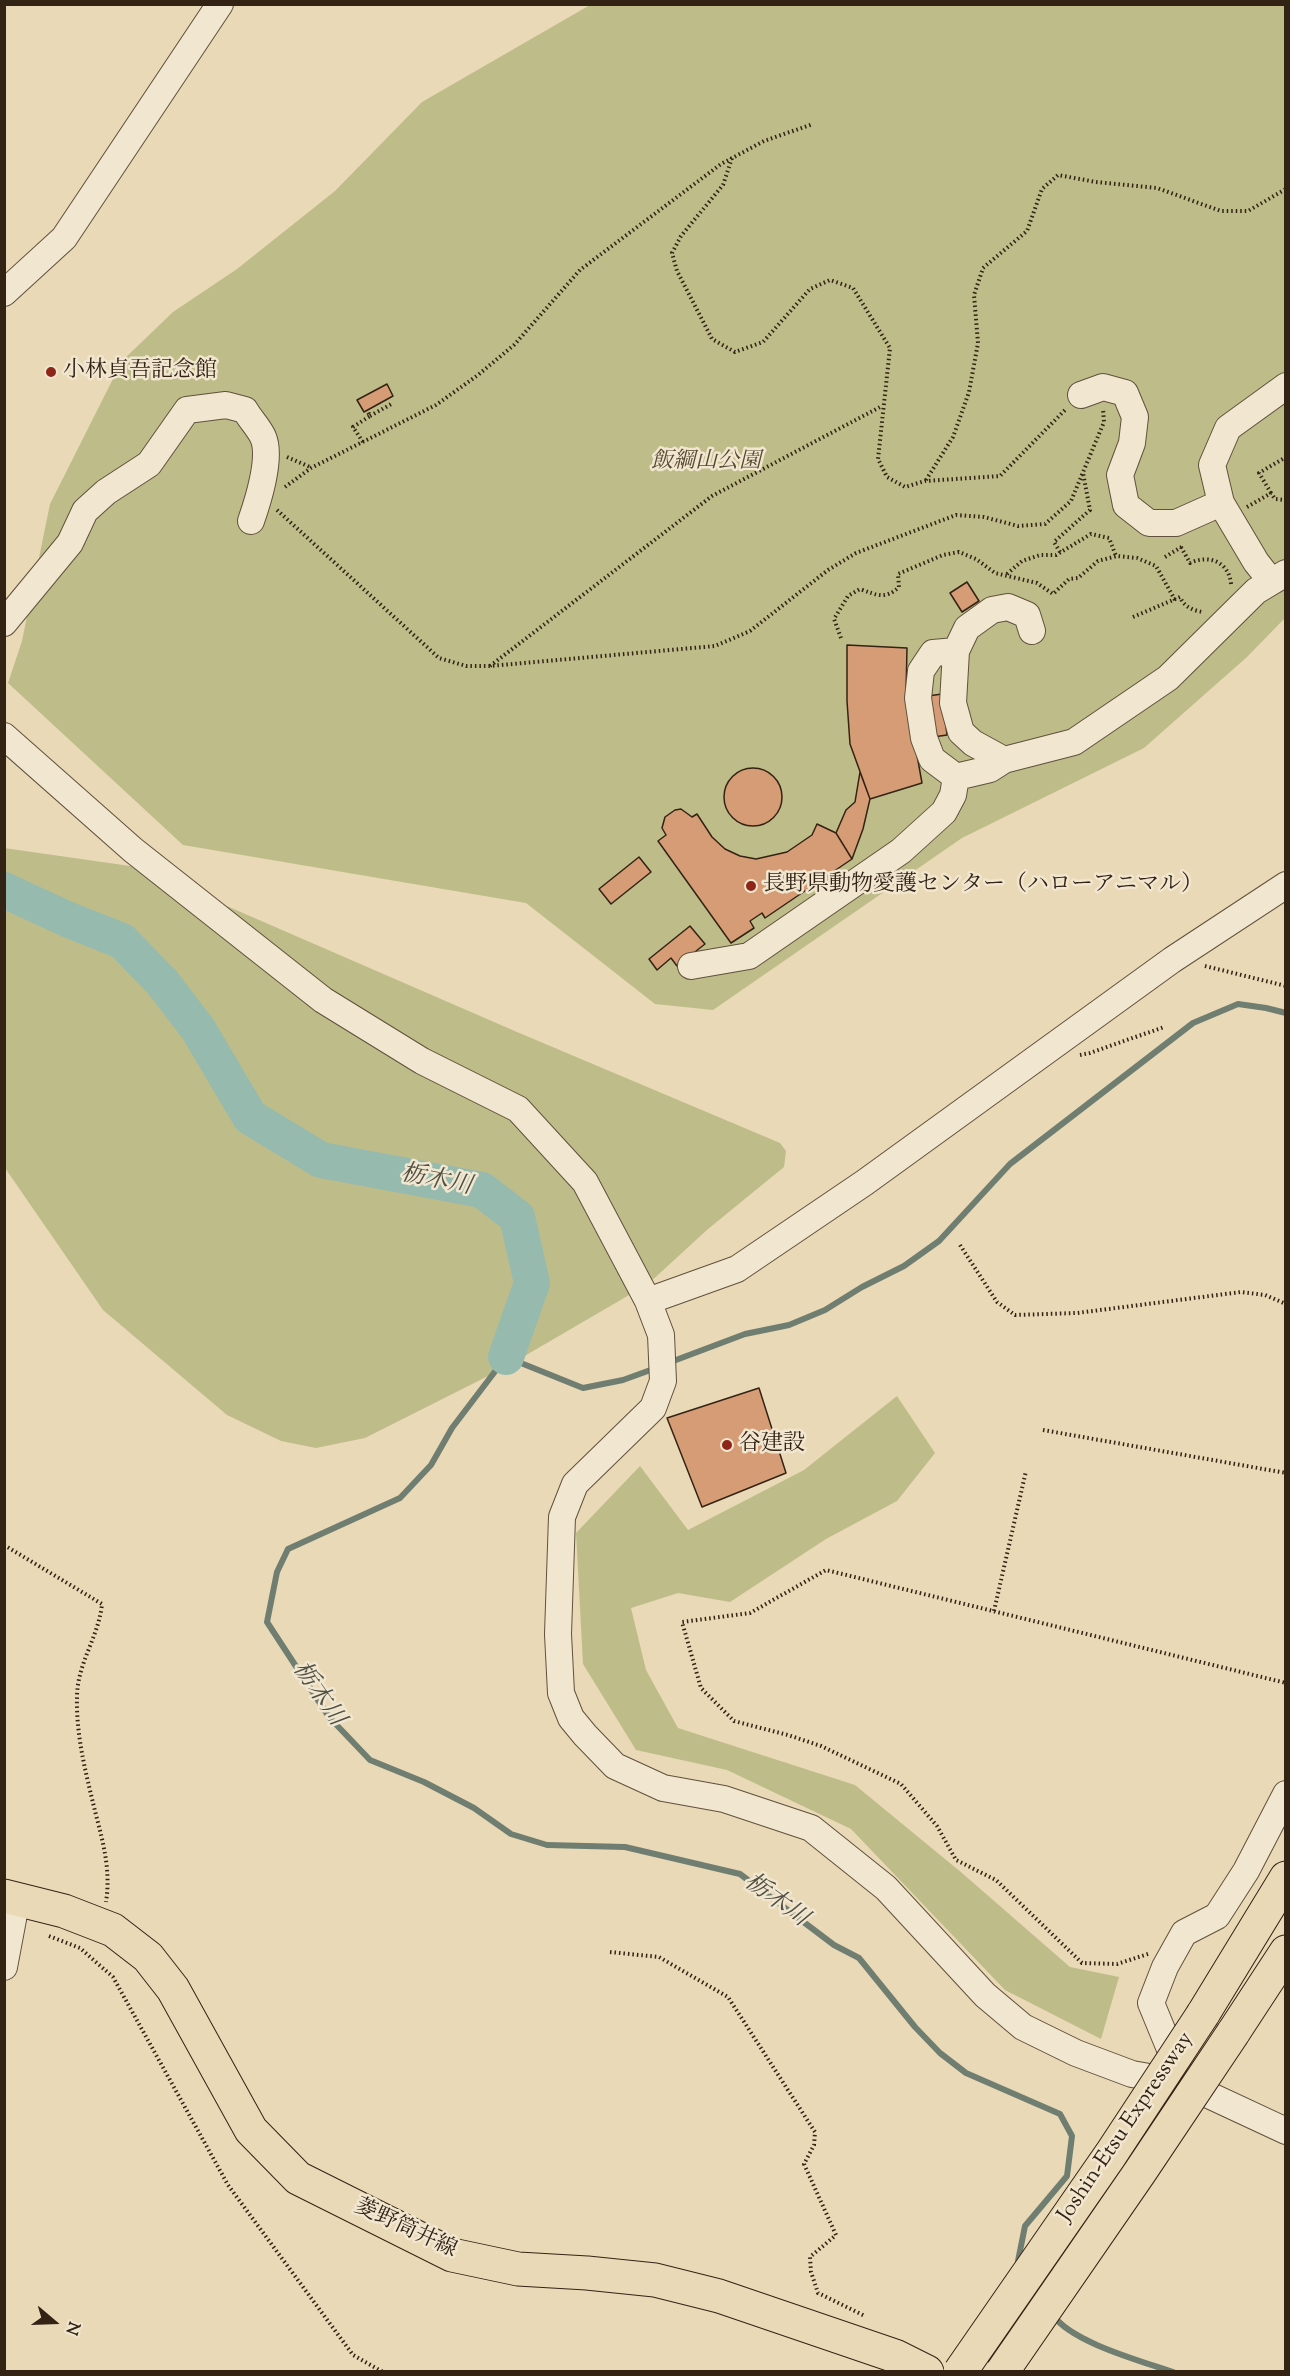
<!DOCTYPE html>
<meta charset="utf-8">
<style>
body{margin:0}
#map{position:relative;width:1290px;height:2376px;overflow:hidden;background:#e9d9b6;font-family:"Sorts Mill Goudy",serif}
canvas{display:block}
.frame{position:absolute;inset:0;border:6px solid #332315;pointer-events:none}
.north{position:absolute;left:24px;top:2292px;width:60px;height:60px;-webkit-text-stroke:4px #f1e6d0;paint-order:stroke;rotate:109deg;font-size:16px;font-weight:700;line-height:24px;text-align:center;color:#332315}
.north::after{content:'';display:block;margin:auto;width:21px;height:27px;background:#332315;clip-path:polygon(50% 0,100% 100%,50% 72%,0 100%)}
</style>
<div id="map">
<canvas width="1290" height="2376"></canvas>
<div class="frame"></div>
<div class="north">N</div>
</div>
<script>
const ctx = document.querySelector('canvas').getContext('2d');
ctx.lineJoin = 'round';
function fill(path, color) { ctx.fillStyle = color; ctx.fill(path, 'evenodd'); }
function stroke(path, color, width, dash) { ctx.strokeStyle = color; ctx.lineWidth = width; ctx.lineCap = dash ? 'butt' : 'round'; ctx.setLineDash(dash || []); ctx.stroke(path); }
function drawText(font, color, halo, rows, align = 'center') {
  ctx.font = font + ' "Sorts Mill Goudy","Noto Serif JP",serif'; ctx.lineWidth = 5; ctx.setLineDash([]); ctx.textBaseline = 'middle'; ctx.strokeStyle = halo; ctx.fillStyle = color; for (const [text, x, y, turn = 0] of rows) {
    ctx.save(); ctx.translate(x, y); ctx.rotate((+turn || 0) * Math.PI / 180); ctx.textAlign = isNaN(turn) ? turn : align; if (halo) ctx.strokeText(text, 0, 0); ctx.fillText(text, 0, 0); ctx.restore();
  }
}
fill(new Path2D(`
 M590,5H1285V618L1247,657L1144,748L962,838L713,1010L655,1004L526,903L183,845L8,683L22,641L50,504L122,361L173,312L237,269L335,191L422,102Z
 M4,848L137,867L517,1032L780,1143L786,1151L784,1167L708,1229L648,1284L504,1368L365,1438L316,1448L281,1441L227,1415L103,1310L5,1168Z
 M897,1396L935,1453L897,1501L826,1539L730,1602L678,1593L631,1608L646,1670L678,1728L855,1785L962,1873L1070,1967L1119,1977L1101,2039L1005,1990L851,1829L727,1770L636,1750L583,1664L576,1533L640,1466L688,1530L804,1470Z`), '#bebd89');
stroke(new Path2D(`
 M668,1363L745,1334L789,1325L825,1310L862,1287L904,1266L939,1241L1010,1164L1193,1023L1238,1004L1266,1008L1286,1013
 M656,1368L623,1380L583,1388L506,1357L452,1428L431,1465L400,1498L288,1549L277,1572L267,1622L329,1717L370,1760L424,1782L474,1808L511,1834L547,1845L625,1847L740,1874L834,1945L859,1958L915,2027L940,2053L966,2073L1060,2114L1072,2136L1067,2176L1025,2226L1018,2261L1021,2266
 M1053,2315C1071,2342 1141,2361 1173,2372`), '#6f7e71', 6);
stroke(new Path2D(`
 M4,890L69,920L122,941L162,982L198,1029L250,1117L321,1160L482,1190L517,1217L532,1283L506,1357`), '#97baaf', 36);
const building = new Path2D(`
 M387,384L393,396L364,412L357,400Z
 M967,582L979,601L962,612L950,593Z
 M847,645L907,648L906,694L922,783L870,799L850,744L847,701Z
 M942,694L947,735L913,740L907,699Z
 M724 797a29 29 0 1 1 58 0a29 29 0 1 1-58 0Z
 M860,772L870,799L863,829L852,859L836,833L846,810L855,802Z
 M681,809L692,817L697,814L712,837L725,849L740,856L756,859L787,852L812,835L817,824L836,833L852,859L765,918L762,913L750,921L754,928L731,943L658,841L666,835L662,828L665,817L675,810Z
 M639,857L651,872L611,904L599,889Z
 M690,926L705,944L677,966L671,958L657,970L649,959Z
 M759,1388L786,1473L702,1507L667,1418Z`);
fill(building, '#d69c75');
stroke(building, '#332315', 1.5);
const minor = new Path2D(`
 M4,293L64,238L220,4
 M1081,395L1103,387L1125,393L1135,417L1132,443L1120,475L1126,505L1149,523H1176L1221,503
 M1271,581L1256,562L1221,503L1212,465L1228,428L1286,386
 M4,623L70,543L85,511L106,492L149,464L187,410L226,405L245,410C250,419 259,428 263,437C272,457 258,501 251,521
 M956,651L933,653L921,671L918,698L924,738L932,759L956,777
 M4,736L133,850L323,1000L422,1061L518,1109L585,1182L648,1301L661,1335L663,1381L653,1408L575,1484L562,1517L558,1634L561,1693L571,1718L585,1735L615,1766L663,1788L724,1799L811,1828L886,1888L985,1995L1023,2027L1076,2053L1132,2074L1183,2083L1286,2131
 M1004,760L973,743L961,732L953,703L956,651L967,628L992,610L1008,607L1027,615L1032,631
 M691,966L749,956L901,851L944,812L953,795L956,777L990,769L1004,760L1074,742L1168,678L1256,591L1286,573
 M648,1301L737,1269L864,1183L1172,960L1286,885
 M4,1967L17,1898
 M1179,2071L1151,2003L1165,1967L1184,1933L1217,1916L1246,1871L1286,1794`);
const major = new Path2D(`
 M4,1896L64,1911L113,1930L148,1957L173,1989L251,2130L298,2178L452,2255L518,2269L587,2273L655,2280L719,2296L895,2356L927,2372`);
const highway = new Path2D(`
 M1203,2014L1286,1878
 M1233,2033L1286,1952`);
stroke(minor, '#60503d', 28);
stroke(major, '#332315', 35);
stroke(highway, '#332315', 35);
stroke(new Path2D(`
 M732,158L723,185L681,236L672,253L677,271L712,339L735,352L763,342L810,289L830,280L853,288L890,348L878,459L887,477L905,487L925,481L1000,476L1065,410
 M370,416L393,403
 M363,442L353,427L370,416L367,410
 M287,457L310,467
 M926,480L953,437L969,392L978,343L974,295L983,268L1027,231L1042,189L1058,175L1096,182L1157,188L1221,211H1248L1286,189
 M285,487L311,468L436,405L478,375L514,345L580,270L721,164L764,141L813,124
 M1271,493L1259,473L1286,457
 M1247,507L1271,493L1275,499L1286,500
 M277,510L439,658L466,666H490L715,646L750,631L828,570L856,553L956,515L984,517L1018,526L1045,524L1071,501L1104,422L1103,409
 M1181,547L1190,563C1209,554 1229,562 1231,584
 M1060,552L1054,542L1090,510L1083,473
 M1165,557L1183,546
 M1007,574L1022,561L1040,555H1056L1091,534L1109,538L1116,556
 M1133,617L1180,597C1184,607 1194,611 1204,612
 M841,638L834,619L848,596L860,589C877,595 885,600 899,587L898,574L943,555L959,552L976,559L995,573L1037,583L1053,594L1069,579L1078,578L1098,561L1117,556L1137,558L1156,566L1175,600
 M490,666L712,496L882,406
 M1205,966L1286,986
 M1080,1055L1090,1053L1164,1027
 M960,1245L997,1302L1015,1315L1077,1313L1241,1292L1265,1295L1286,1304
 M1043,1430L1286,1473
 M4,1545L102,1604C99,1636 77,1664 77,1697C76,1736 86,1774 95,1811C103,1842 111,1870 106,1902
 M994,1611L1026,1471
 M49,1936L80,1948L113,1977L228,2185L353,2355L383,2372
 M610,1952L659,1957L728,1997L815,2132L814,2145L804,2164L836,2235L810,2257L811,2272L818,2293L865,2316
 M1148,1954L1117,1964L1082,1963L996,1880L956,1860L937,1826L901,1784L821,1746L788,1735L734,1721L701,1688L682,1622L750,1613L826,1570L1286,1683`), '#332315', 4, [1.5, 3]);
stroke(minor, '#f1e6d0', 26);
stroke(major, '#e9d9b6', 33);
stroke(highway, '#e9d9b6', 33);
const highwayBridge = new Path2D(`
 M960,2372L1111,2154L1203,2014
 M1002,2372L1140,2172L1233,2033`);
stroke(highwayBridge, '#332315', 35, []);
stroke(highwayBridge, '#e9d9b6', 33);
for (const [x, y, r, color] of [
 [51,372,6,"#8f2418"],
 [751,886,6,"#8f2418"],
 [727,1445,6,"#8f2418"]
]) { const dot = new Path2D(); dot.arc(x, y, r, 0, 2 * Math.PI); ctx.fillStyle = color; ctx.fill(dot); stroke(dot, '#f1e6d0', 2); }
drawText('22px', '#332315', '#f1e6d0', [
 ["小林貞吾記念館",63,372],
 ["長野県動物愛護センター（ハローアニマル）",763,886],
 ["谷建設",739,1445]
], 'left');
drawText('italic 22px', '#564a32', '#f1e6d0', [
 ["飯綱山公園",706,463]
]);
drawText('22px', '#332315', '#f1e6d0', [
 ["Joshin-Etsu Expressway",1127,2128,-56],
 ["菱野筒井線",405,2230,25]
]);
drawText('italic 24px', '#515043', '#f1e6d0', [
 ["栃木川",436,1182,11],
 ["栃木川",317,1695,55],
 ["栃木川",775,1902,36]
]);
</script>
